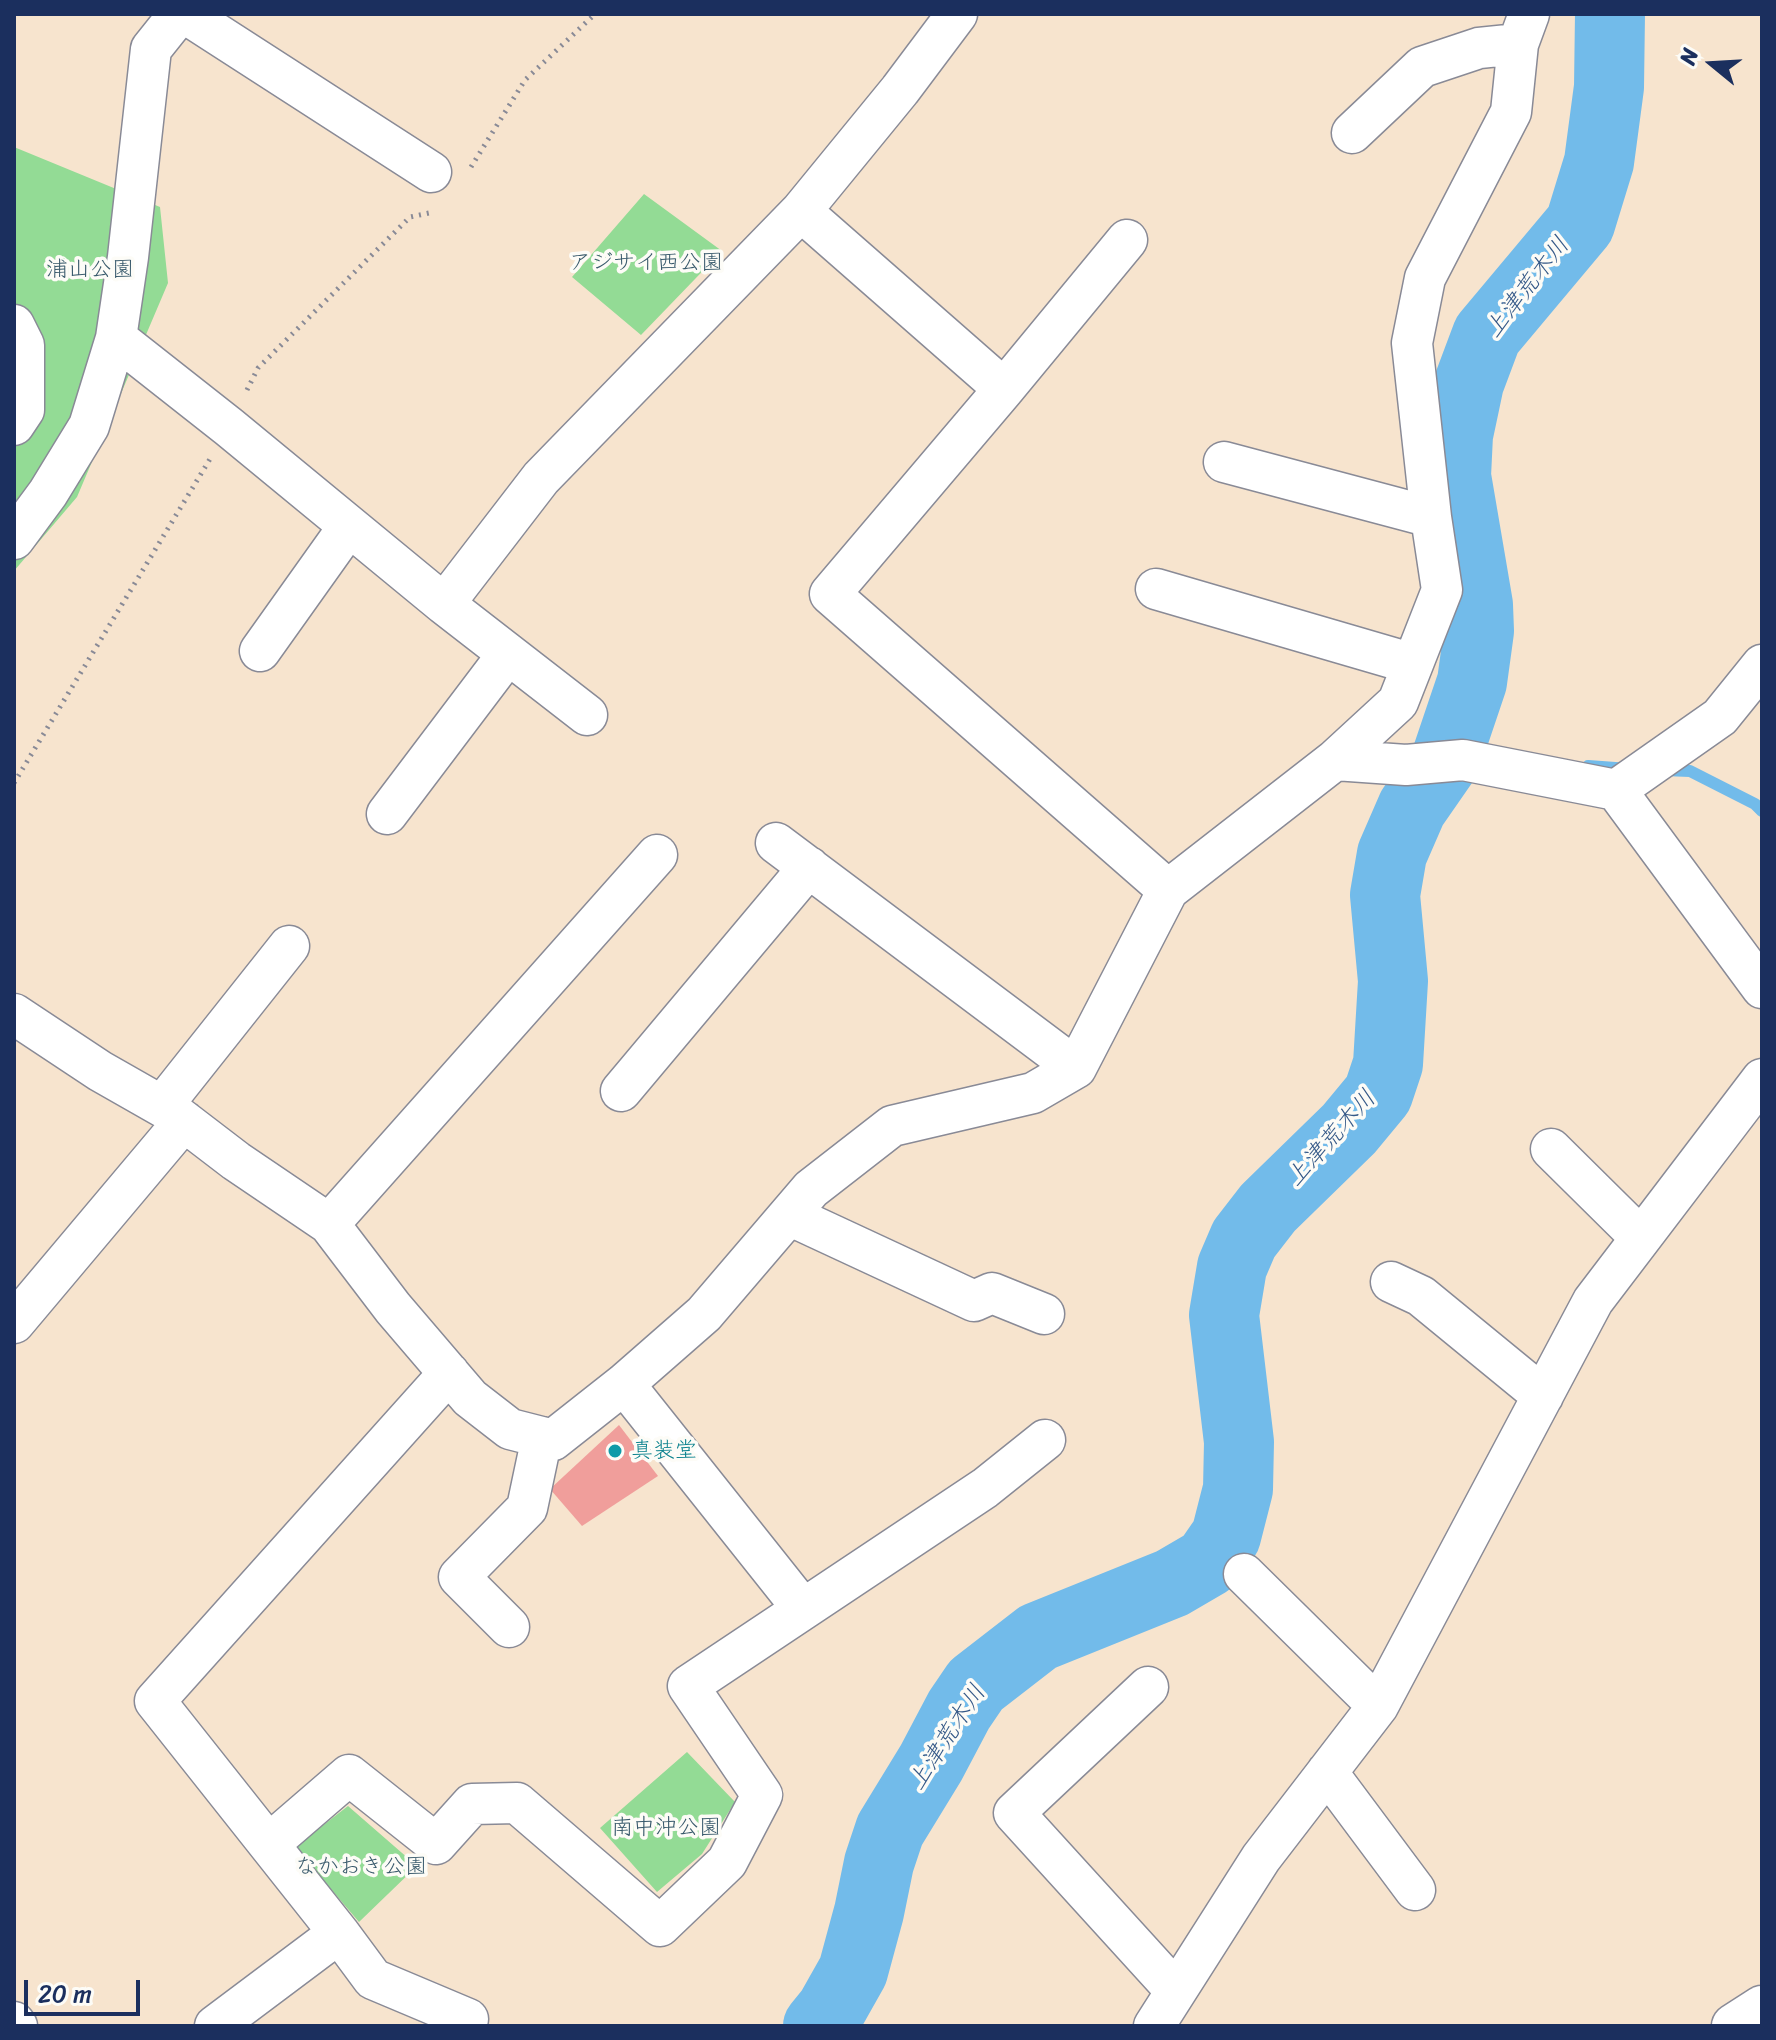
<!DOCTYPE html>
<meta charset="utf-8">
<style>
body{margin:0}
#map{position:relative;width:1776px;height:2040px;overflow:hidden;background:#f7e4ce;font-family:Sriracha,sans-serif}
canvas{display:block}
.frame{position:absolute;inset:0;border:16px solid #1b2f5e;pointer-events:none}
.north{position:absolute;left:1672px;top:24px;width:80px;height:80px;-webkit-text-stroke:6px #fdfcf7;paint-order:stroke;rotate:288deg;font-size:22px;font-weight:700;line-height:32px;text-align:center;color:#1b2f5e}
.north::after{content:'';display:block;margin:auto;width:28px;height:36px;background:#1b2f5e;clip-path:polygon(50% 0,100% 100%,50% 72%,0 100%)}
.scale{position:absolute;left:24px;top:1980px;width:116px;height:36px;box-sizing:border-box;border:4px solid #1b2f5e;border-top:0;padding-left:10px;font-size:24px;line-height:28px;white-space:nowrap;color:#1b2f5e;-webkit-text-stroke:6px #fdfcf7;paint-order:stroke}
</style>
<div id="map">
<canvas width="1776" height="2040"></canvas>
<div class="frame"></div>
<div class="north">N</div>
<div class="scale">20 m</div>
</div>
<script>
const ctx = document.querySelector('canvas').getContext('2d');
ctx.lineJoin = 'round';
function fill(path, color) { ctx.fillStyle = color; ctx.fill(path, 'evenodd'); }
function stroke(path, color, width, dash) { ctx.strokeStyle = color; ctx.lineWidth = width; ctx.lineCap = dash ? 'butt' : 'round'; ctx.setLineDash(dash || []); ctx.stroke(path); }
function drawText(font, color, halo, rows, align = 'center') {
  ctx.font = font + ' Sriracha,"Klee One",sans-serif'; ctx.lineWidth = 7; ctx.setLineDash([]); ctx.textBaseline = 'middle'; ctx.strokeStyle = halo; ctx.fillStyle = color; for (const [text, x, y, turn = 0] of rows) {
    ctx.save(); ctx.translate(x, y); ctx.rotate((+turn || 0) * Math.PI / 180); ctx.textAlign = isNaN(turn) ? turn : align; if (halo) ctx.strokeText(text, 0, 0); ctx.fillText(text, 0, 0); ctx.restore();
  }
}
fill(new Path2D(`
 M14,147L160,207L168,283L77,497L14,571Z
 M644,194L722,251L641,335L572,277Z
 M687,1752L735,1802L702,1854L657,1892L600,1828Z
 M348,1806L417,1866L359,1922L295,1847Z`), '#93db95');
stroke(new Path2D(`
 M1588,766L1629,769
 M1664,770L1690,771L1755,804L1762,811`), '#72bbea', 12);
stroke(new Path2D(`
 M818,2026L831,2010L853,1971L869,1912L879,1863L890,1830L931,1763L959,1710L976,1685L1038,1637L1172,1583L1208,1562L1226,1536L1238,1489L1239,1442L1224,1315L1232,1267L1244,1239L1268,1208L1349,1129L1378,1094L1388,1064L1393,981L1385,895L1392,854L1412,808L1446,759L1472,682L1479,631L1478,605L1456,476L1458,435L1469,383L1487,335L1580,224L1599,162L1609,87L1610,14`), '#72bbea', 70);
fill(new Path2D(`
 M619,1425L658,1476L582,1526L550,1489Z`), '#f09e9b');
const street = new Path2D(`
 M186,14L431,172
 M1352,133L1422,67L1479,48L1518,44L1529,14
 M801,211L1004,389L830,594L1168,890
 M14,325L24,345V410L14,425
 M116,338L229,427L444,604L541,478L801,211L900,90L957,14
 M1004,389L1127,240
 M1224,462L1431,517
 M14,539L48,493L89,426L116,338L128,257L151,49L179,14
 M1156,589L1413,664
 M444,604L587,715
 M260,651L349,526
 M1335,760L1398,702L1442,590L1431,517L1412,343L1425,278L1511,112L1518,44
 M1616,790L1720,717L1762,665
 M387,814L508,654
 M776,843L1076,1068
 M14,1014L100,1071L172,1112L236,1161L329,1224L393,1308L470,1398L510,1429L553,1440L624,1384L704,1314L811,1189L892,1126L1033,1093L1076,1068L1168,890L1335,760L1406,765L1463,760L1616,790L1762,988
 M621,1091L809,867
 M162,1106L289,946
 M1551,1149L1641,1238
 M789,1215L974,1301L992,1293L1044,1314
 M329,1224L657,855
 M1391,1282L1421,1296L1543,1396
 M14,1323L184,1121
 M624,1384L803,1609
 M1244,1574L1378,1706
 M509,1627L459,1577L527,1508L542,1437
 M1148,1687L1014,1813L1176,1991
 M1327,1772L1415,1890
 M269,1844L349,1775L436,1844L472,1804L517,1803L660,1926L727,1862L762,1795L688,1686L985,1488L1045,1440
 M339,1933L373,1979L468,2019
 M14,2022L17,2026
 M215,2026L339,1933L155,1701L449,1373
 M1154,2026L1261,1858L1378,1706L1593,1301L1762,1079`);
const primary = new Path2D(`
 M1734,2026L1762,2008`);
stroke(street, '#898a96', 43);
stroke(primary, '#898a96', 47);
stroke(new Path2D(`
 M471,167L525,80L595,14
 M247,390L258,368L410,217L429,213
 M14,783L210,459`), '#898a96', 5, [2, 6]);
stroke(street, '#fff', 40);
stroke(primary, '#fff', 44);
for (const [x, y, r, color] of [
 [615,1451,8,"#0f9aa8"]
]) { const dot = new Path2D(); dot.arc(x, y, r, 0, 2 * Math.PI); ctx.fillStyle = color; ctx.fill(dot); stroke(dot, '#fdfcf7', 3); }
drawText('22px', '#395a6c', '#fdfcf7', [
 ["アジサイ西公園",646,263],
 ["浦山公園",90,270],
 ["南中沖公園",666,1828],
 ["なかおき公園",361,1867]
]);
drawText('22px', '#0d838f', '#fdfcf7', [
 ["真装堂",631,1451]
], 'left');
drawText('italic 24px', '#355988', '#fdfcf7', [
 ["上津荒木川",1528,288,-52],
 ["上津荒木川",1332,1139,-48],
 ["上津荒木川",948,1738,-57]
]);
</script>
